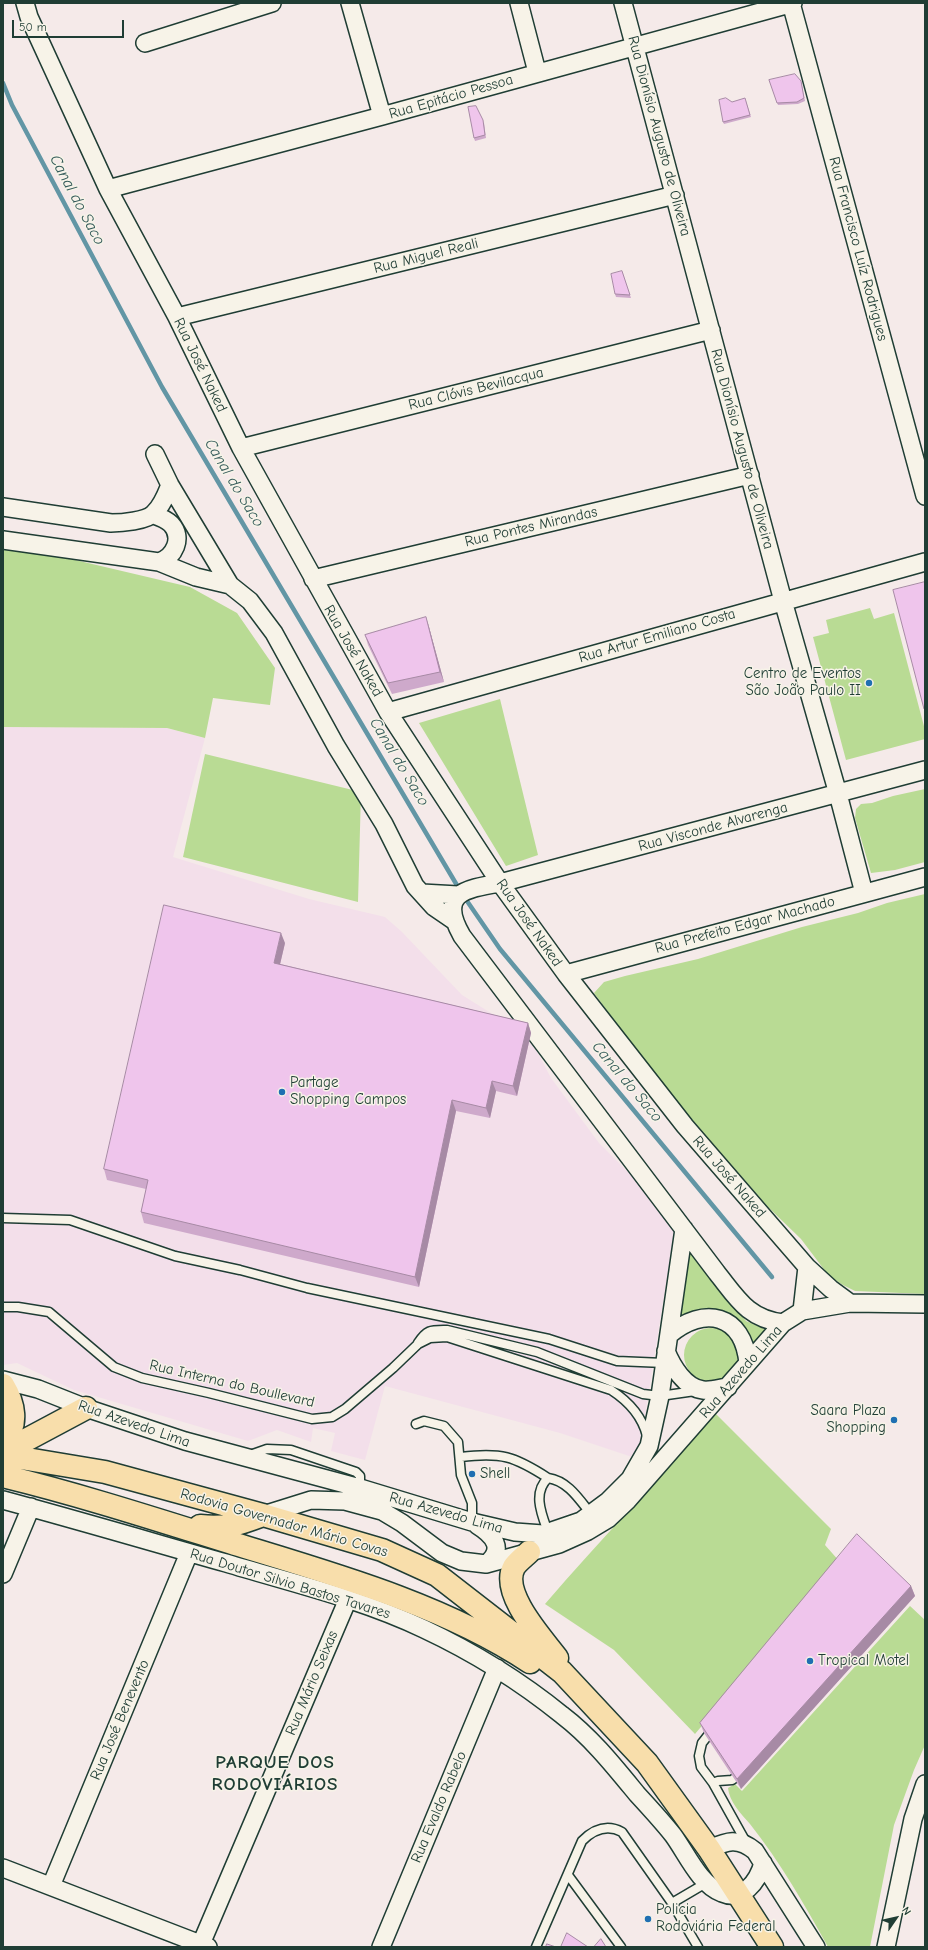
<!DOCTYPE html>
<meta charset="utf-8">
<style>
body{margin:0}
#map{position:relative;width:928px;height:1950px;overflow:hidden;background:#f5eae9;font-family:"Comic Neue",sans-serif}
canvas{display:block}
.frame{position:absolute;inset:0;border:4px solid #1f3d34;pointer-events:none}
.north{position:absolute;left:876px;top:1898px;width:40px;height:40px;-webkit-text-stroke:3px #f7f3e8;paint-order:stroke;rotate:56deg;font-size:11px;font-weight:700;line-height:16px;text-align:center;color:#1f3d34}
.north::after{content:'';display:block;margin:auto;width:14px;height:18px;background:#1f3d34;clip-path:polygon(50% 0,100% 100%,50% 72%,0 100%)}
.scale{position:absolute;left:12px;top:20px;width:112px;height:18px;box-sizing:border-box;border:2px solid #1f3d34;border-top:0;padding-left:5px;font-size:12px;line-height:14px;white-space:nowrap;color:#1f3d34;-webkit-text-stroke:3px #f7f3e8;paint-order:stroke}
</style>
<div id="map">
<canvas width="928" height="1950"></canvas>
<div class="frame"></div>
<div class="north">N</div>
<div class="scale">50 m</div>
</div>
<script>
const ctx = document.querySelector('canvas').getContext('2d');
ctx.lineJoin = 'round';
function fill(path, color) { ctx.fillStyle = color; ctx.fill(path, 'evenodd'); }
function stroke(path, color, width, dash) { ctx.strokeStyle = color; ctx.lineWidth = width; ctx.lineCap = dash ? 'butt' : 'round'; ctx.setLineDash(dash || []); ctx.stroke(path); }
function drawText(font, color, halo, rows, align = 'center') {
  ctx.font = font + ' "Comic Neue",sans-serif'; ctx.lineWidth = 3; ctx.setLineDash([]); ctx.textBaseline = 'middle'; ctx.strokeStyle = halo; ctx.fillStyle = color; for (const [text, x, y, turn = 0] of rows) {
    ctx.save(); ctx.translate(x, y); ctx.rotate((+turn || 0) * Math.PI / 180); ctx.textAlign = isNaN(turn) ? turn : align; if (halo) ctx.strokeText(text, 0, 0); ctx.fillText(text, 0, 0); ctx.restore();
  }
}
fill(new Path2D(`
 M3,727L167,728L205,738L173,857L309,899L385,917L402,932L462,995L515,1028L532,1032V1042L551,1078L599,1143L676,1220L638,1459L560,1433L385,1386L365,1460L331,1451L335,1433L313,1428L311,1442L277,1430L248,1441L74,1390L17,1363L3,1365Z`), '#f3dfea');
fill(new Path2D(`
 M3,543L190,587L237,613L275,668L270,705L213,698L205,738L167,728L3,727Z
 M870,608L874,619L894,613L925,730V739L846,760L813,637L829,633L826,620Z
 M500,699L538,855L506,866L419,723Z
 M205,754L361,792L358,902L183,857Z
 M925,789V862L895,870L871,873L855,818L856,809L861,804L872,803L893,796Z
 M925,894V1294L855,1291L843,1285L829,1276L801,1239L768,1207L662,1085L594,993L604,982L625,976L698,959L802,927L858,913L887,903Z
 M687,1247L746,1321L769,1331L754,1347L748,1332L736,1319L724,1313L708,1308L677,1318Z
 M684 1355a27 27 0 1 1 54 0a27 27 0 1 1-54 0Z
 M714,1412L831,1529L825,1545L840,1562L695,1734L614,1650L545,1604C600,1539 661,1480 714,1412Z
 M910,1606L925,1620V1745L914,1770L894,1825L870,1947H828C805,1905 780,1862 750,1824C741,1814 729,1801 728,1788L735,1784L742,1791Z`), '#b9db94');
stroke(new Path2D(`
 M3,83L12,105L162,387L458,887
 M467,901L500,949L772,1277`), '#6296a5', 4.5);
const service = new Path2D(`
 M3,1218L70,1220L175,1256L240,1270L307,1288L549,1339L617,1361L664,1363
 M3,1307H18L49,1312L114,1367L142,1378L209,1393L312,1419L332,1417L345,1409L393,1368L418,1344L430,1338L447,1337L611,1390C628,1401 642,1416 647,1436
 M418,1343C427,1329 431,1330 447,1330L537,1352L643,1394L660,1396L695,1391
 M416,1424L424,1421L444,1426L458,1442L461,1475L472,1503V1522
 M250,1455L267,1449L291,1450L356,1472L360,1476V1488
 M461,1457C501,1452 514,1456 548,1478
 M548,1532C542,1515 532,1493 548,1478C568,1481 579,1499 591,1514
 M713,1729L702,1743L699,1756L701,1767L713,1783L747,1844
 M713,1783L718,1781L732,1780L743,1772
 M568,1875L621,1947
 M672,1903L706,1883
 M536,1947L582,1841C594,1829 607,1824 622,1832L672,1903L698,1947`);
const minor = new Path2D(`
 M25,3L29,17L108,189L177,317L241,448L388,712L500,883L566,974L685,1126L807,1267L831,1289L850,1303
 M350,3L382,116
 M519,3L537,72
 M623,3L783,601L838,794L864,893
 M791,3L925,496
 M145,43L272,3
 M108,189L382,116L793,3
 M177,317L675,195
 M241,448L711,330
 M155,454L170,485L230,585L250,601L274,633L336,746L384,824L415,886L434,907L453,920
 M3,507L111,523C121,523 147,521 154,513C162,506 166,495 170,485
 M154,515C160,517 166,519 171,524C184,538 174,557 159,562
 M3,540L159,562L196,577L230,585
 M313,579L750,475
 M388,712L925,562
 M422,893L458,895
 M566,974L925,877
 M802,1311L807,1267
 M783,1323C748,1319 737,1298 717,1273L462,936C438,894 463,889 500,883L925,770
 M669,1335C704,1305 743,1314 748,1363
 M666,1351C672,1366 685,1388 703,1390C711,1391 720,1388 728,1387
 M3,1380L38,1389L86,1408L185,1441L360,1488L472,1522L515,1532L543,1534L581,1521L608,1501L630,1479L649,1446L660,1396L684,1229
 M3,1500C77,1520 152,1542 226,1563C292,1583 361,1599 424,1629C473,1652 520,1681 562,1715C591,1737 614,1766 637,1794C649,1807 662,1821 673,1835C687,1854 699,1884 722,1893C743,1902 758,1881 763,1863
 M263,1515L311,1500L345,1501L382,1511L402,1523L442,1553L461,1561L486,1564L559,1544L588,1531L608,1519L628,1500L783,1323L802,1311L850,1303L925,1304
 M477,1525C493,1535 506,1549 486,1564
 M3,1574L31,1507
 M709,1849C727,1841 738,1837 755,1851L816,1947
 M3,1868L208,1947
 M51,1886L189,1553
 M201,1944L348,1599
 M381,1947L497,1668
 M886,1947L913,1819L925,1784`);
const trunk = new Path2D(`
 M3,1385C14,1403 19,1425 3,1442
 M3,1446L26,1440L86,1408
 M3,1455L105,1472L263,1515L382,1550L437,1575L562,1672L647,1763L709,1849L772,1947
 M3,1476C81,1495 158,1520 235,1544C333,1574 444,1605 530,1662
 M200,1526C226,1529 239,1524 263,1515
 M529,1552C525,1556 517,1562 514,1567C500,1593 542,1638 557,1658`);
stroke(service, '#1f3d34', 11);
stroke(minor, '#1f3d34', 20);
stroke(trunk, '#1f3d34', 25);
stroke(service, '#f7f3e8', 8);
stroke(minor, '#f7f3e8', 17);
stroke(trunk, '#f8deab', 22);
fill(new Path2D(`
 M769,80L801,81L805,101L798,104L778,105Z
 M746,101L751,117L724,124L723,122L732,102Z
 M484,123L486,138L475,141L474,138Z
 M622,271L631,298L616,297L615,294Z
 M426,617L429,627L444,682L392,694L368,645L365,635Z
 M285,943L280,964L528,1023L531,1033L517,1096L496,1091L490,1118L456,1111L419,1287L144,1223L141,1212L146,1189L107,1180L104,1169Z
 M911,1586L915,1596L741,1789L704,1733L700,1723Z`), '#cea9cb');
fill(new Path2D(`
 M426,617L429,627L444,682L440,672Z
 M281,933L285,943L278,973L274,963Z
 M528,1023L531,1033L517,1096L513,1086Z
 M492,1081L496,1091L490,1118L486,1108Z
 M452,1100L456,1111L419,1287L415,1277Z
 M911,1586L915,1596L741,1789L737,1779Z`), '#a78aa5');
const building = new Path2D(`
 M795,74L801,81L804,98L797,102L777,103L769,80Z
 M726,98L732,102L745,98L750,115L723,122L719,100Z
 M476,106L483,120L485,135L474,138L468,107Z
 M622,271L630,295L615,294L611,274Z
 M925,582V709H924L893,590Z
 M426,617L440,672L388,683L365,635Z
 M164,905L281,933L274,963L528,1023L513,1086L492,1081L486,1108L452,1100L415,1277L141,1212L148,1180L104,1169Z
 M857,1534L911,1586L737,1779L700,1723Z
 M567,1933L588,1947H561Z
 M601,1939L606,1947H594Z
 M547,1944L556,1947H546Z`);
fill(building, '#efc5ec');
stroke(building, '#a78aa5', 1);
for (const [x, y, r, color] of [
 [869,683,4,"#1f6fb2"],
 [282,1092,4,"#1f6fb2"],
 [894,1420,4,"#1f6fb2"],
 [472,1474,4,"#1f6fb2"],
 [810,1661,4,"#1f6fb2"],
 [648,1919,4,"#1f6fb2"]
]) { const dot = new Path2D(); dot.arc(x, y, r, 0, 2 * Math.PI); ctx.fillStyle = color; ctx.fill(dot); stroke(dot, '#f7f3e8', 1.5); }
drawText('15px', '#1f3d34', '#f7f3e8', [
 ["Rua Epitácio Pessoa",451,97,-16],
 ["Rua Dionísio Augusto de Oliveira",659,136,75],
 ["Rua Francisco Luíz Rodrigues",858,249,75],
 ["Rua Miguel Reali",426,256,-14],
 ["Rua José Naked",200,365,64],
 ["Rua Clóvis Bevilacqua",476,389,-14],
 ["Rua Dionísio Augusto de Oliveira",742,449,75],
 ["Rua Pontes Mirandas",531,527,-13],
 ["Rua Artur Emiliano Costa",657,636,-16],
 ["Rua José Naked",353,651,60],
 ["Rua Visconde Alvarenga",713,827,-15],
 ["Rua José Naked",529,923,55],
 ["Rua Prefeito Edgar Machado",745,925,-15],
 ["Rua José Naked",729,1177,49],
 ["Rua Azevedo Lima",741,1372,-49],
 ["Rua Interna do Boullevard",232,1384,13],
 ["Rua Azevedo Lima",134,1424,19],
 ["Rua Azevedo Lima",446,1513,16],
 ["Rodovia Governador Mário Covas",284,1523,16],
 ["Rua Doutor Silvio Bastos Tavares",290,1584,17],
 ["Rua Mário Seixas",312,1683,-67],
 ["Rua José Benevento",120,1720,-67],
 ["Rua Evaldo Rabelo",439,1807,-67]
]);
drawText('15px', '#1f3d34', '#f7f3e8', [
 ["Centro de Eventos",861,674,"right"],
 ["São João Paulo II",861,691,"right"],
 ["Partage",290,1083],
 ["Shopping Campos",290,1100],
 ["Saara Plaza",886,1411,"right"],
 ["Shopping",886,1428,"right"],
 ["Shell",480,1474],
 ["Tropical Motel",818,1661],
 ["Policia",656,1910],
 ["Rodoviária Federal",656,1927]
], 'left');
drawText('italic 16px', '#355b5a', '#f7f3e8', [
 ["Canal do Saco",77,200,62],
 ["Canal do Saco",234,483,59],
 ["Canal do Saco",399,762,59],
 ["Canal do Saco",627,1082,50]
]);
ctx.letterSpacing = '1px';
drawText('bold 19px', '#1f3d34', '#f7f3e8', [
 ["PARQUE DOS",275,1763],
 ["RODOVIÁRIOS",275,1785]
]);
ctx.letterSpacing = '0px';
</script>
